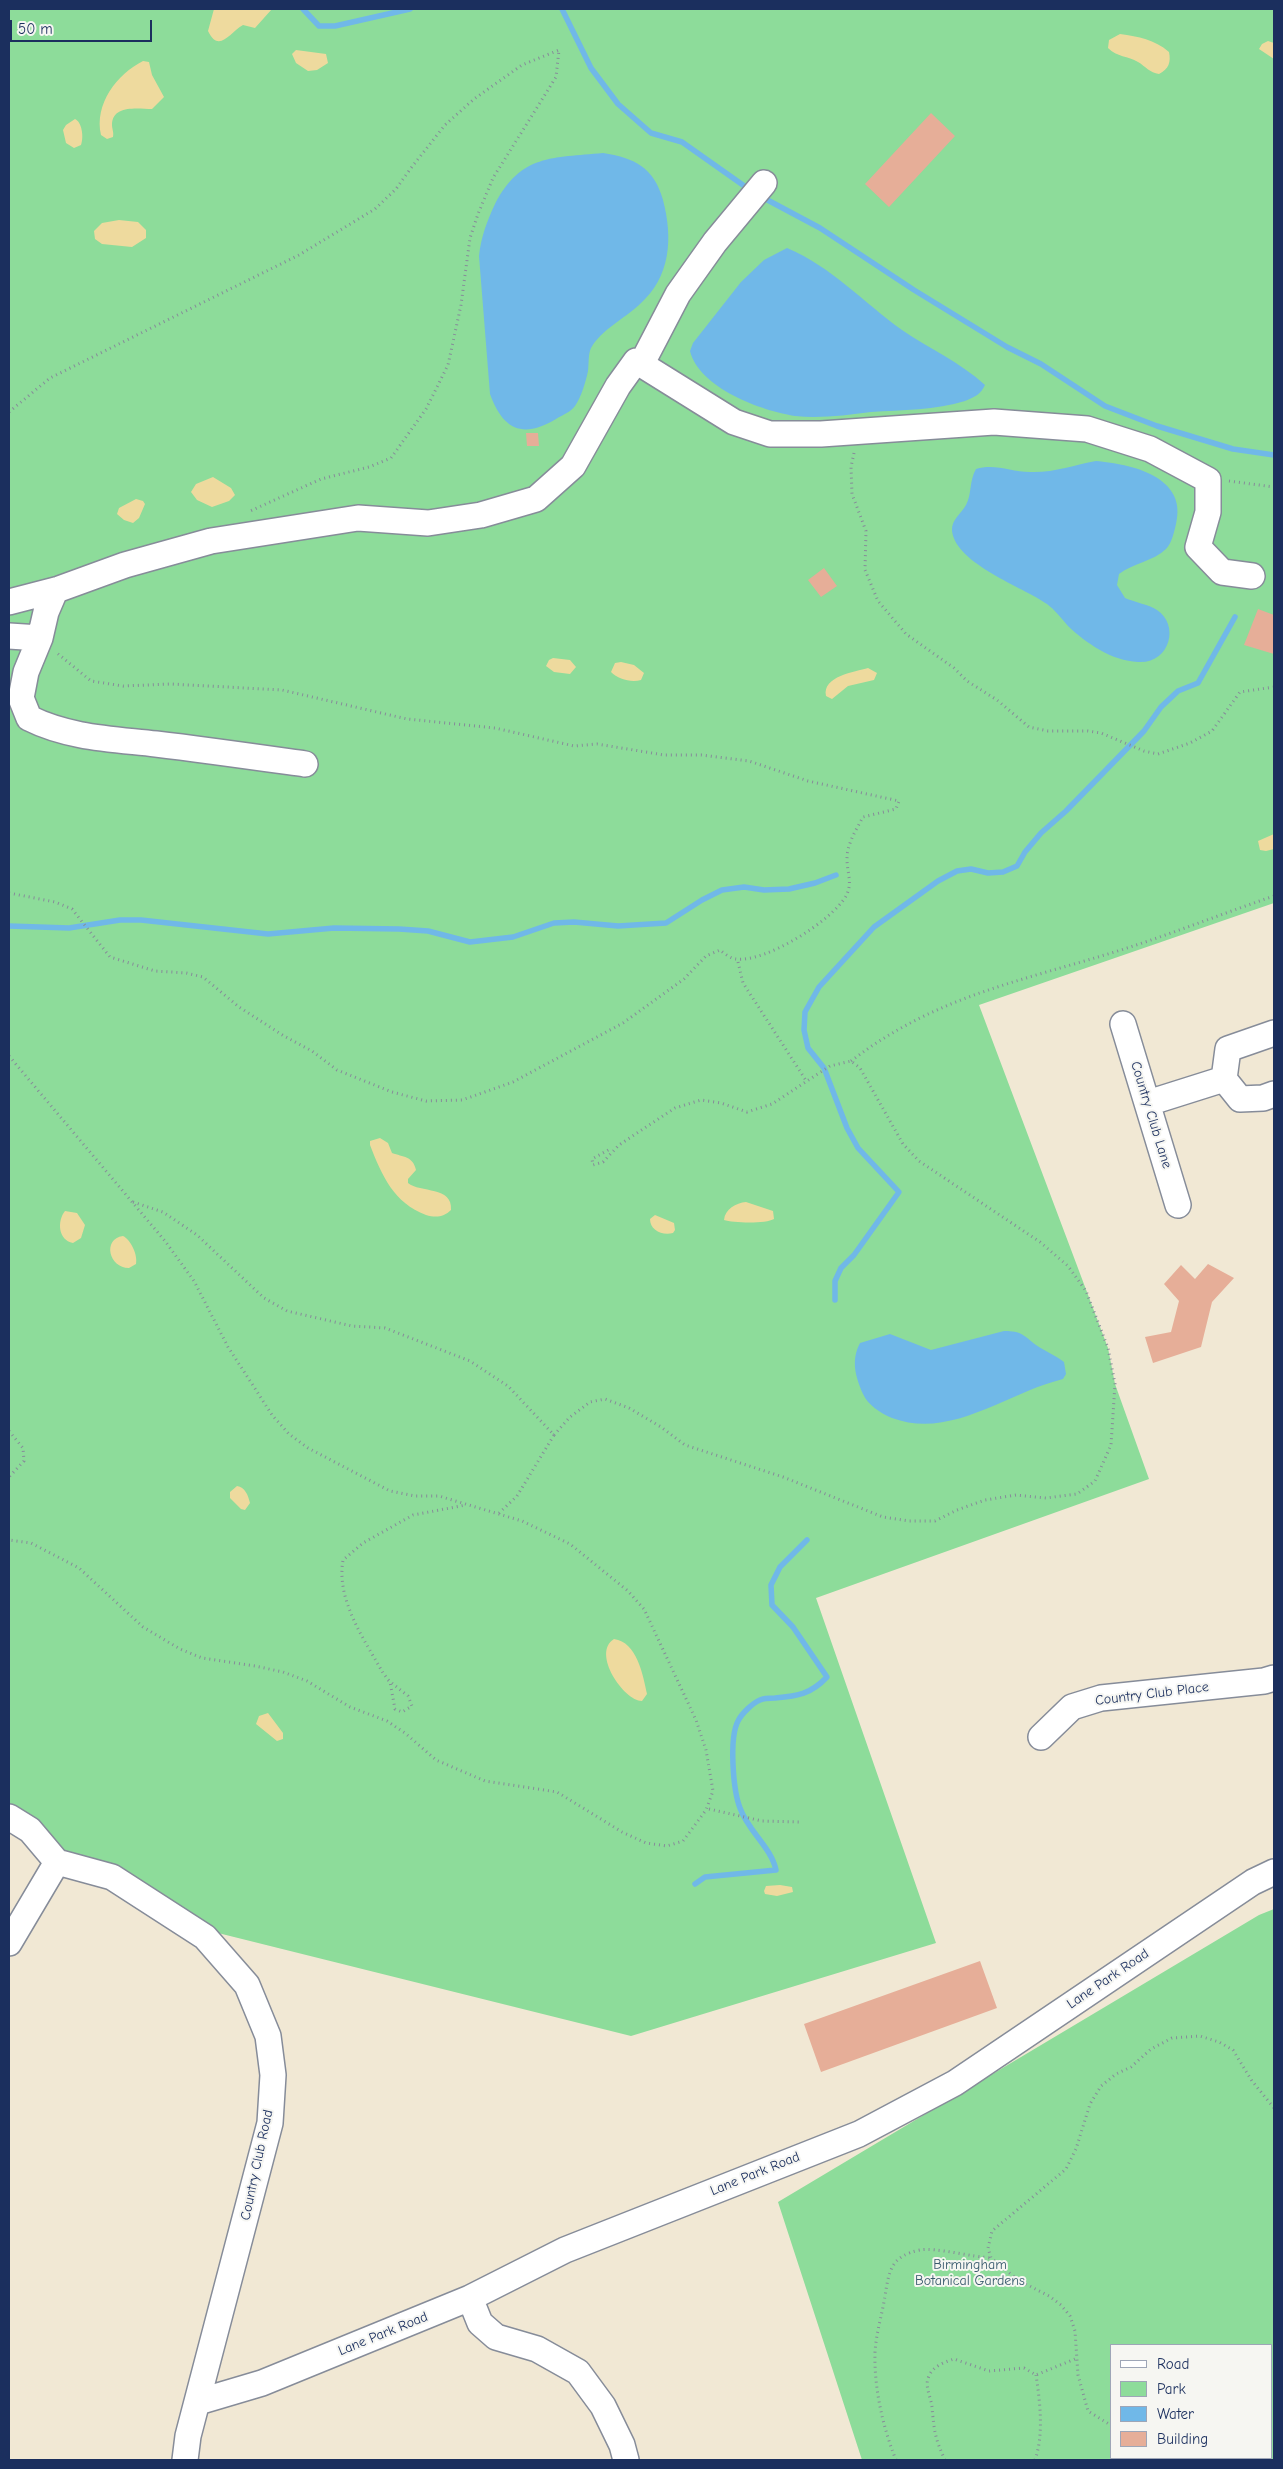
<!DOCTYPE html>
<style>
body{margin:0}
#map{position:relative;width:1283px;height:2469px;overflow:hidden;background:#f1e8d4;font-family:"Comic Neue",sans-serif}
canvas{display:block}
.frame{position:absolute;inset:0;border:10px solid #1b2f5e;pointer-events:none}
.legend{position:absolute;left:1110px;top:2344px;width:162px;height:115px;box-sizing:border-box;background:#f6f6f2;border:1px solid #9ea6b7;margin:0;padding:6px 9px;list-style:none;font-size:15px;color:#1b2f5e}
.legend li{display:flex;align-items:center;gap:10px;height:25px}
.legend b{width:25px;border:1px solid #9ea6b7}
.scale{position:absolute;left:10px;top:20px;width:142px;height:22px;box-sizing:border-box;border:2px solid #1b2f5e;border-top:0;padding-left:6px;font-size:15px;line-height:18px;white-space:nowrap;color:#1b2f5e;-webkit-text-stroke:4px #f6f6f2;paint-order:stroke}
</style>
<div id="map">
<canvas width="1283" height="2469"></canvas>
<div class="frame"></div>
<ul class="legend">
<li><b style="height:6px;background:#fff"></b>Road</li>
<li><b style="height:14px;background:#8ddc9a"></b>Park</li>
<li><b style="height:14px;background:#70b8e8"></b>Water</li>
<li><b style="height:14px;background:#e6ae98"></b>Building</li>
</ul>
<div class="scale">50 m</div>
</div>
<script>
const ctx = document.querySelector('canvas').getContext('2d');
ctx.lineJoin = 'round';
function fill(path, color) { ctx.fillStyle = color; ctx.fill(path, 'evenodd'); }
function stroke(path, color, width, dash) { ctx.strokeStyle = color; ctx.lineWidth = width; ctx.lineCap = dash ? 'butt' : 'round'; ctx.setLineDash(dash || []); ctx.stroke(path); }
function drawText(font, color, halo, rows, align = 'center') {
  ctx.font = font + ' "Comic Neue",sans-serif'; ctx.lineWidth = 4; ctx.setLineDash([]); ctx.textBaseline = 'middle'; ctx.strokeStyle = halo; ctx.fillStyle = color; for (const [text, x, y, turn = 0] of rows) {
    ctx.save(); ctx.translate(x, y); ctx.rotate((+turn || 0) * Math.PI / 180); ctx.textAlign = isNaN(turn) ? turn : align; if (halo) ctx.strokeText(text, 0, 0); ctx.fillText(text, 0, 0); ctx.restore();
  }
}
fill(new Path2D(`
 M9,9H1274V903L979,1005L1108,1348L1115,1384L1149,1479L816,1598L936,1943L631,2036L210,1931L62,1855L9,1808Z
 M1274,1909V2460H862L778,2202L1259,1915ZM1112,2345H1272V2458H1112Z`), '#8ddc9a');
fill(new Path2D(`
 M214,9H272L255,28L243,25C230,32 219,54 208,31Z
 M1120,34C1139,37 1154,39 1169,52C1171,62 1169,69 1159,74C1150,73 1145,66 1138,62C1128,56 1117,57 1108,48L1109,40Z
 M1268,41L1274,43V59L1259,49L1262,44Z
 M296,50L326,54L328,63L317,70L308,71L296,63L292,54Z
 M143,61L149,62L152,75L164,97L152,109C139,109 112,104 112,125C112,129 114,132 113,137L107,139L101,135C94,104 117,74 143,61Z
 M75,119C82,122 84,137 81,145L74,148L66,143L63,130L66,125Z
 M119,220L138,222L146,230V238L132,247L102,244L95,239L94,231L102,223Z
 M213,477L231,488L235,495L229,501L212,507L197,500L191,492L196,484Z
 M136,499L143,501L145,504L139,518L133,523L124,520L117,514L119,508Z
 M553,658L570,660L576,667L570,674L554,672L546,666L549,660Z
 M621,662L634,665L644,673L641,680C631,683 618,679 611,672L615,663Z
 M868,668L877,673L874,680L848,686L832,699L826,696C822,676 855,672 868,668Z
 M1274,834V849L1266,851L1260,850L1258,841Z
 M380,1138L388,1143L392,1153C403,1157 413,1156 416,1170L408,1179V1183C420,1193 453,1186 451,1210C444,1217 436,1218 426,1215C394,1203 382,1176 370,1145V1141Z
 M746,1202L773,1211L774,1219C766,1224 733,1223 724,1220C725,1209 736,1203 746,1202Z
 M65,1211L77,1213L85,1225L81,1238L73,1243C58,1240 57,1221 65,1211Z
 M655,1215L674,1223L675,1230L673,1233C662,1236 650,1230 650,1219Z
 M123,1236C131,1240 138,1255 136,1264L129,1268C109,1268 102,1239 123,1236Z
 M237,1486C245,1487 248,1495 250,1503L245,1510L241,1509L230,1498V1492Z
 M614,1639C637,1642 643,1675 647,1694L642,1701C624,1701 591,1653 614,1639Z
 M268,1713L283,1733V1739L277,1741L256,1724L259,1716Z
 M780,1885L792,1887L793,1892L777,1896L765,1894L764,1891L766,1886Z`), '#eeda9e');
fill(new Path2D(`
 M603,153C634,158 654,167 663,200C673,238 671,277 639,305C624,319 602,329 591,348C588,354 589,364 588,371C586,381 581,398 575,406C571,412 562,415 556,419C523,439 503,430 490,394L479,256C481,237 487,221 495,204C521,154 552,158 603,153Z
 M787,248C832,267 863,302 902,330C930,349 960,362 985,385C981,394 975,397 965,401C936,410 902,410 871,412C846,415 820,419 795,416C762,411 699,388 690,351L693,343L741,282L764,260Z
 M1096,461C1132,464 1188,477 1176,524C1174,532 1172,543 1166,549C1154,561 1133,563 1119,574L1117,585L1125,598C1134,602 1150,605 1157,610C1180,625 1170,664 1138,662C1112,661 1086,643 1068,626C1061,618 1055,610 1047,604C1023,587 956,564 952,531C951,520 961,514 966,505C972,494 969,481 976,469C995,463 1011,472 1030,472C1053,473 1074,465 1096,461Z
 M1004,1331C1022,1331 1023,1335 1036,1345C1045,1351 1055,1355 1064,1362L1066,1374L1063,1379C1006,1393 951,1440 892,1418C880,1413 868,1405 863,1394C855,1376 851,1360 860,1343L890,1334L931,1350Z`), '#70b8e8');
stroke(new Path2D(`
 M303,9L319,26H335L410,9
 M562,9L591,68L618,104L651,133L682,142L750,190
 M760,196L820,228L914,290L1007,347L1041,364L1105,406L1157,426L1233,449L1274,455
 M9,926L69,928L120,920H141L268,934L334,928L399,929L428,931L470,942L513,937L554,923L574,922L618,926L666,923L702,900L722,890L744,887L764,890L789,889L815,883L836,875
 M835,1300V1281L841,1268L854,1255L899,1192L858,1148L847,1128L824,1068L808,1048L804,1030L805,1012L819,987L874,927L938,881L957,871L971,869L988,873L1003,872L1017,866L1025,852L1041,833L1066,811L1144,731L1161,707L1178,691L1198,683L1235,617
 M695,1884L705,1877L776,1870C771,1847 748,1831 740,1808C733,1790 729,1738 738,1721C742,1713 753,1703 760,1700C764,1698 771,1698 775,1698C798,1696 811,1694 827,1677L793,1627L772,1605L771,1585L780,1567L807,1540`), '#70b8e8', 5.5);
fill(new Path2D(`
 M931,113L955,136L889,207L865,184Z
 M526,433H538L539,446H527Z
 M824,568L837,586L821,597L808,580Z
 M1258,609L1274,615V654L1244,645Z
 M1208,1264L1234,1278L1212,1302L1201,1347L1153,1363L1145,1337L1171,1332L1179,1301L1164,1284L1181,1265L1195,1279Z
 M980,1961L997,2008L821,2072L804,2024Z`), '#e6ae98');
const minor = new Path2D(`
 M641,365L678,294L715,242L764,183
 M55,591L46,612L40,638L26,672L21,698L29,718C69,738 113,739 156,744C206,750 255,757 305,764
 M9,602L59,589L125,565L211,541L358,518L428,523L481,515L536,499L573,466L618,386L636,361L734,422L770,434H821L994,422L1087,429L1150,449L1208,480V512L1198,547L1222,572L1252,576
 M9,636L40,638
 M1123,1024L1178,1205
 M1274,1033L1228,1049L1224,1079L1240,1099L1263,1098L1274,1094
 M1148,1103L1224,1079
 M1041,1737L1072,1707L1101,1698L1264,1681L1274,1678
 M9,1817L30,1830L57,1862L112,1877L205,1937L247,1985L268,2036L273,2075L270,2123L188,2436L185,2460
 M9,1943L57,1862
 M470,2298L480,2323L496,2337L537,2349L578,2372L603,2406L622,2445L626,2460
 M198,2402L262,2383L470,2298L565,2250L859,2134L955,2083L1253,1882L1274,1872`);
stroke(minor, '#868c99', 28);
stroke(new Path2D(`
 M9,412L50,378L299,255L375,209L396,189L411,168L445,125L474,99L522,65L559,50L556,77L493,178L478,214L470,238L461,305L448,365L426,409L391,458L369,467L321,479L248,512
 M854,453L851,467L852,494L866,531L865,570L878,601L906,634L954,668L967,681L997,700L1029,727L1048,731H1088L1101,733L1144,751L1158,754L1190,743L1212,731L1240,692L1274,687
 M1229,481L1274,487
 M9,893L55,902L72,909L110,957L155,971L186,973L203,977L239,1007L284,1036L312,1051L337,1070L392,1092L426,1101L462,1100L513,1082L623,1023L684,979L706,956L720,950C724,953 731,959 736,959C765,963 832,921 846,896C853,883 847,873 847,859C847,844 856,830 863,817L896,809L899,801L808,781L749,761L701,755H664L597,744L574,746L495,728L407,719L282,690L171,684L123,686L91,681L57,653
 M738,962L743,983L807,1082
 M9,1056L165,1241L194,1281L228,1347L254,1387L272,1415L289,1434L308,1448L390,1491L415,1496H439L522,1521L570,1544L628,1591L644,1609L696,1720L706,1750L713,1791L706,1810L683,1841L667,1846L646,1843L622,1832L557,1792L485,1781L436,1760L405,1733L387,1721L350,1707L307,1681L283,1672L255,1666L202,1658L180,1649L143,1627L79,1568L31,1543L9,1540
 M851,1061C937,995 1023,981 1124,949C1174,933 1224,913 1274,896
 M133,1202L163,1212L197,1235L264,1298L287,1311L352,1326L385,1328L470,1361L508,1386L554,1435L517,1496L497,1515
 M9,1431L23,1448L24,1461L9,1477
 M554,1435L570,1417L590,1402L605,1399L629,1408L661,1427L685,1445L783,1477L883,1517L909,1521H935L957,1510L985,1500L1016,1495L1046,1498L1077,1494L1095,1481L1111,1445L1115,1384L1108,1348L1086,1291L1068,1266L1040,1242L919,1161L903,1144L860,1068L851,1061L830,1066L772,1104L747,1112L721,1103L701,1100L675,1108L619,1145L603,1162L593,1165L592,1159L610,1149
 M388,1680L408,1696L412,1706L402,1712L395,1709L390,1682L383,1673C364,1639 336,1600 343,1560L363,1543L413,1515L466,1505
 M709,1809L762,1821L800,1822
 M1112,2426L1088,2411L1078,2375L1075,2331L1070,2316L1061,2305L1049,2296L1018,2280L991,2258L988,2248L992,2231L1066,2169L1076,2149L1090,2104L1101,2086L1116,2074L1131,2067L1151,2049L1172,2038L1200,2036L1219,2042L1233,2050L1252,2081L1274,2108
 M1225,2458L1234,2460
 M896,2460C883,2428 874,2388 875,2353C876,2333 882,2315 885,2296C889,2272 890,2256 920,2250C934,2247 973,2257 991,2258
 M945,2460C935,2439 934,2430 932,2407C931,2397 924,2386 929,2376C933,2366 945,2362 954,2359L989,2371L1024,2368L1036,2375L1075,2359
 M1035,2460C1044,2434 1040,2402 1036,2375
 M1213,2460L1216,2458`), '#868c99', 3, [1, 4]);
stroke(minor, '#fff', 25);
drawText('14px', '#1b2f5e', '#f6f6f2', [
 ["Country Club Lane",1151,1115,73],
 ["Country Club Place",1152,1694,-7],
 ["Lane Park Road",1108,1979,-34],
 ["Country Club Road",257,2165,-78],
 ["Lane Park Road",755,2174,-22],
 ["Lane Park Road",383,2334,-22]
]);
drawText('14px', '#385a6d', '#f6f6f2', [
 ["Birmingham",970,2265],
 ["Botanical Gardens",970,2281]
]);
</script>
